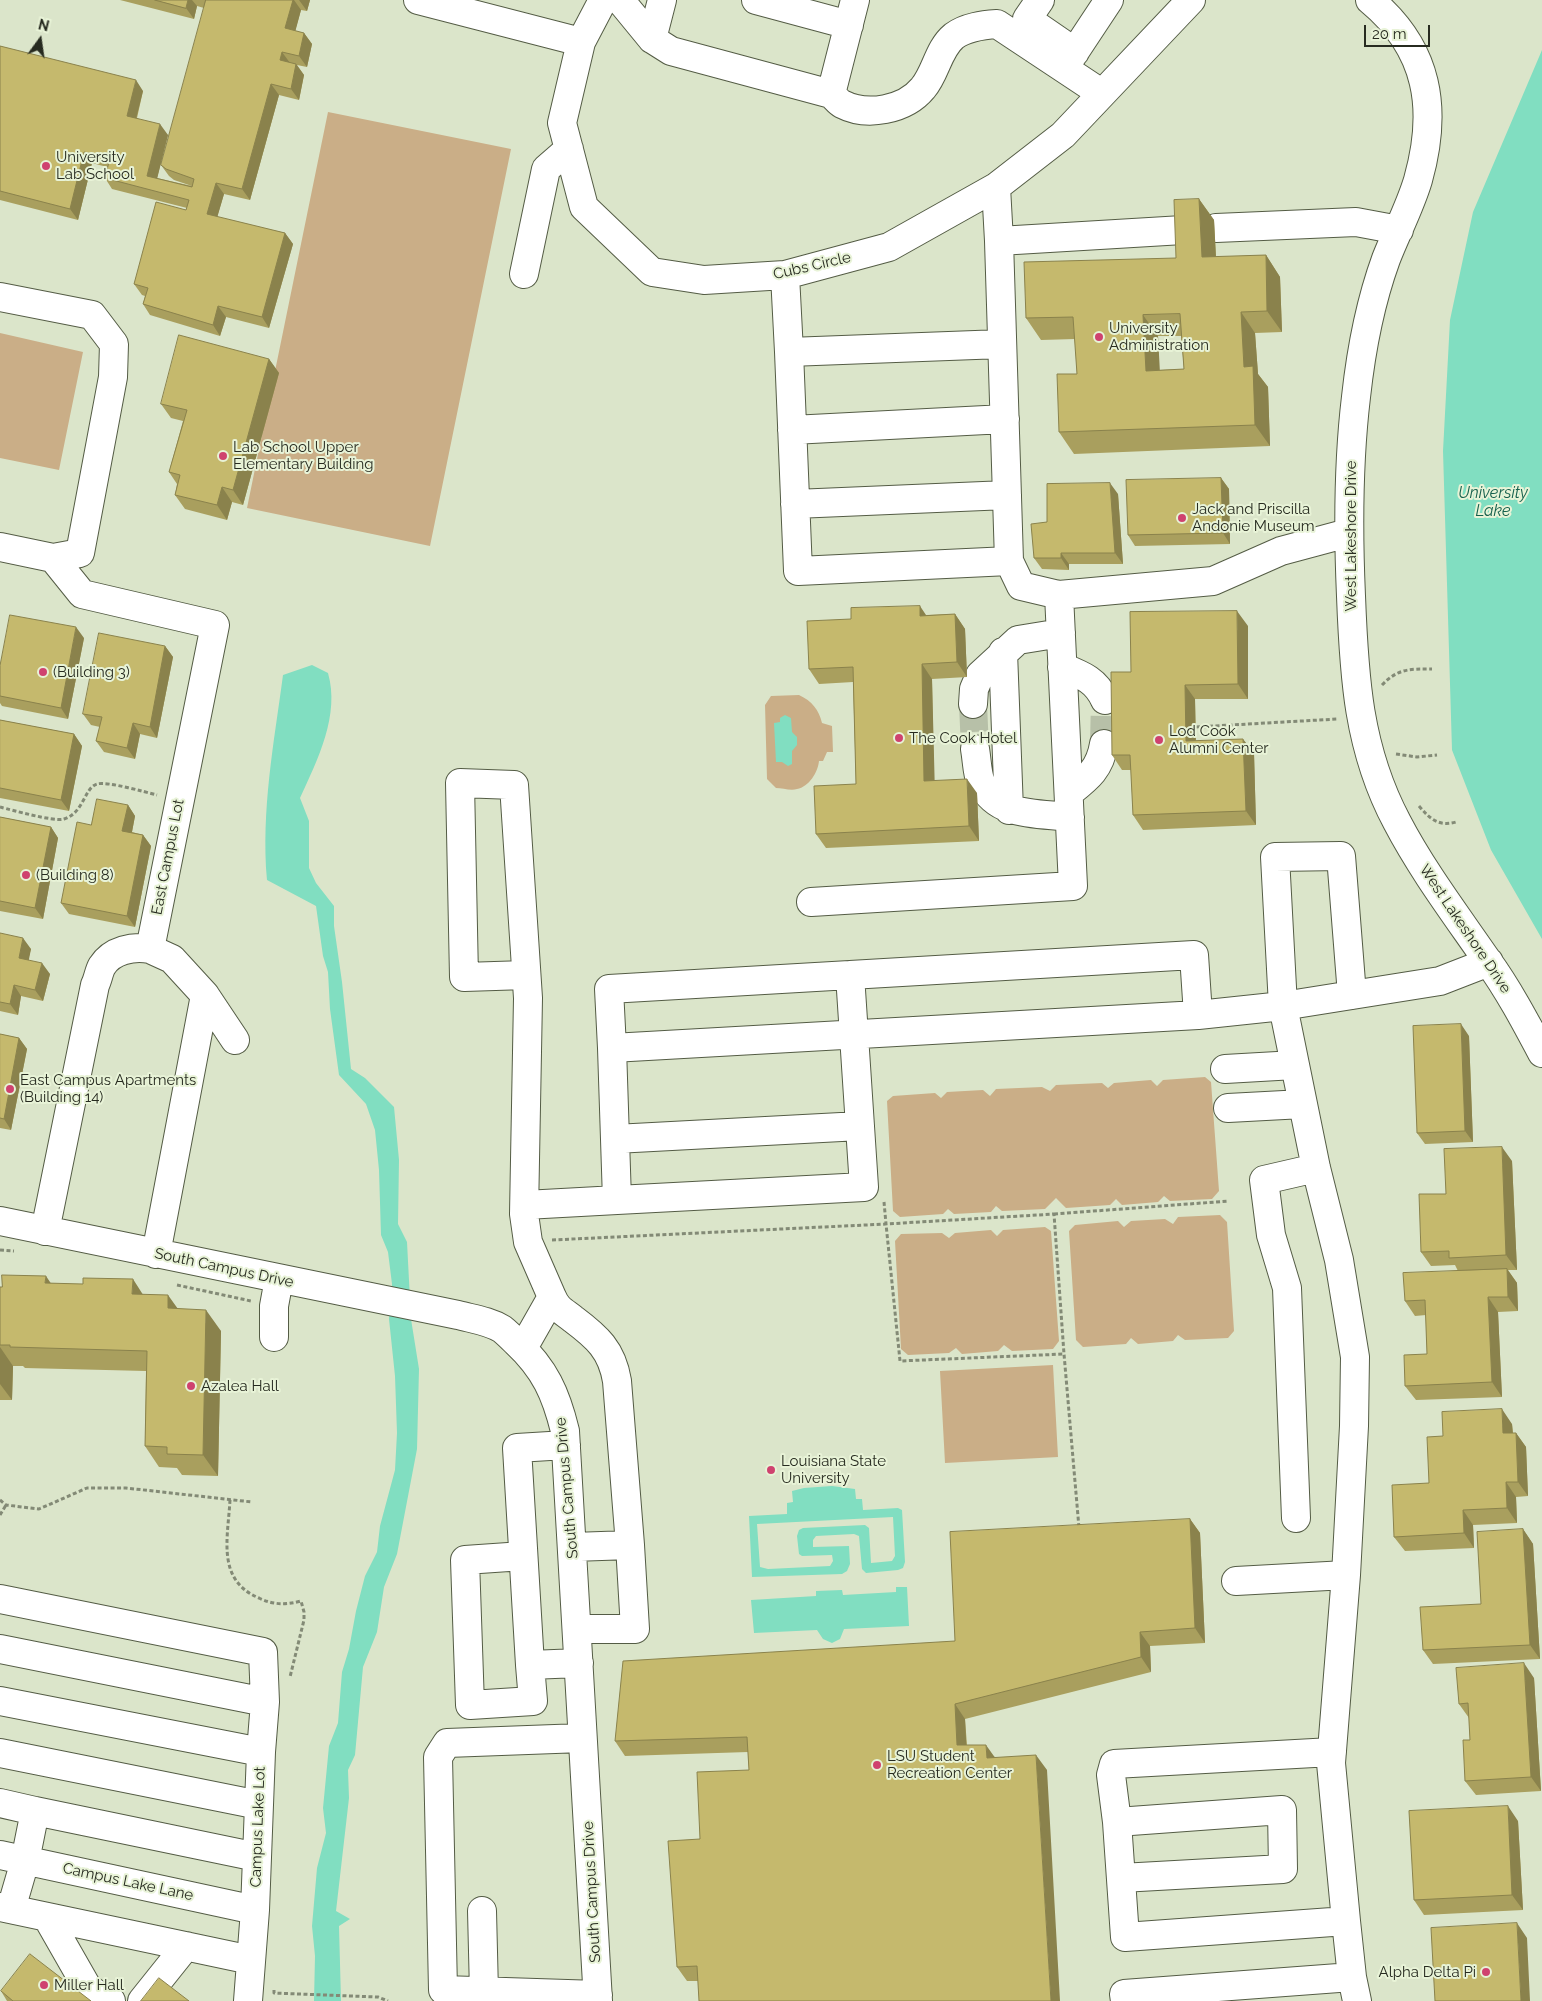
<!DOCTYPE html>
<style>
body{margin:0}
#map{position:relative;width:1542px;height:2001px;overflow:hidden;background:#dbe5ca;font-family:Raleway,sans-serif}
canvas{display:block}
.north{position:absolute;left:15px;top:15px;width:50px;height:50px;-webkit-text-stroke:4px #e8f3d7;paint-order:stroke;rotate:14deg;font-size:14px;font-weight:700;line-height:20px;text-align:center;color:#272b20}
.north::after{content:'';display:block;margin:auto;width:18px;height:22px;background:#272b20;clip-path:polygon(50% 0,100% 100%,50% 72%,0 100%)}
.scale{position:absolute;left:1364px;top:25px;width:66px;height:22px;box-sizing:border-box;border:2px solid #272b20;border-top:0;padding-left:6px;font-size:15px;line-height:18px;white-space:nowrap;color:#272b20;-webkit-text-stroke:4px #e8f3d7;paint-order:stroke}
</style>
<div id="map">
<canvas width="1542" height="2001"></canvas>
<div class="north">N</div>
<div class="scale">20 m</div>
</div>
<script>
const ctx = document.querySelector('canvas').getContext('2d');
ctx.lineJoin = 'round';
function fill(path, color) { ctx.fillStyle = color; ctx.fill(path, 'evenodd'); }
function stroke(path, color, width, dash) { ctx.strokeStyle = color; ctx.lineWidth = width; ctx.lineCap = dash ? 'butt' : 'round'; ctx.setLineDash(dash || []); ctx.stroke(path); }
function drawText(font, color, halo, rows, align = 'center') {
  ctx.font = font + ' Raleway,sans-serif'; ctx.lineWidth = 4; ctx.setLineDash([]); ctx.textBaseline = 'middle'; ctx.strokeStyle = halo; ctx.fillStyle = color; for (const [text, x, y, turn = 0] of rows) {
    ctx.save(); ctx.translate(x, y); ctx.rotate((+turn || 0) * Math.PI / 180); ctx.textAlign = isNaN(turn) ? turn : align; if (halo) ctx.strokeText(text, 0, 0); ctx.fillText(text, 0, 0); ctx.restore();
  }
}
fill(new Path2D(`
 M328,112L511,149L430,546L247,508Z
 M0,333L83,352L59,470L0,458Z
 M799,695C812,701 819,710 822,723L832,726L833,752H827L823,761H819C818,772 809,787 797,789C791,791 782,788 776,788L767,779L765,705L771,696Z
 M1205,1077L1211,1082L1219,1191L1212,1199L1170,1201L1164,1196L1158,1202L1122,1205L1116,1199L1110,1205L1066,1208L1056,1198L1045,1209L1002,1211L996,1206L991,1212L954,1214L948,1209L943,1214L900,1217L893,1211L887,1101L893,1096L935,1093L941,1098L947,1092L983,1090L990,1096L996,1089L1042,1087L1050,1091L1056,1085L1102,1083L1108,1088L1114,1083L1151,1080L1157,1086L1163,1080Z
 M1220,1215L1227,1222L1234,1331L1228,1338L1185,1340L1178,1335L1173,1341L1138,1344L1131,1338L1126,1344L1083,1347L1076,1340L1069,1231L1075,1225L1118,1221L1124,1227L1131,1221L1165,1219L1173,1224L1178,1217Z
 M1045,1227L1051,1231L1059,1341L1053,1349L1012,1351L1004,1345L998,1351L962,1354L956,1348L949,1353L908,1355L901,1349L895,1241L901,1234L942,1233L949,1238L955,1233L991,1230L997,1236L1003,1230Z
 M1053,1365L1058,1457L945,1463L940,1371Z`), '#caae87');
fill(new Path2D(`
 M1542,50V939L1491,850L1452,750L1443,451L1450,320L1473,212Z
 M312,665L328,673C340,715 318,759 300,798L309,821V868L316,883L334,906V926L342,982L351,1069L365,1078L394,1107L399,1160L398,1224L407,1242L411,1319L419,1369L417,1449L397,1554L384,1587L377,1632L363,1667L355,1755L348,1770L349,1798L336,1911L350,1919L339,1926L341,2001H314L315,1956L312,1926L317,1868L326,1833L323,1808L329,1746L338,1723L342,1672L349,1649L356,1611L365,1576L377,1552L380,1526L395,1470L397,1433L395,1376L389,1319L392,1284L388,1252L381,1235L379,1170L375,1130L366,1104L339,1075L330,1009L328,972L323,956L316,906L267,880C261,810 274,743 283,675Z
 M785,715L791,718L792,732L797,737V745L792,751V764L788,766L782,762H776L774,723L780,722V718Z
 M832,1486L855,1489L856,1499H862L863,1510L898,1508L902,1510L905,1562L903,1568L898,1570L866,1573L862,1569L859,1536L854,1534L816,1536L813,1540V1547L849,1546L850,1564L847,1571L842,1574L752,1577L749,1516L787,1514V1503L793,1502L792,1491L804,1488ZM893,1517L895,1556L892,1561L871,1563L869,1528L865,1525L803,1528L799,1530L797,1536L799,1554L802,1556L832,1555L833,1561L830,1566L768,1569L760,1567L757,1524Z
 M896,1587H907L909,1626L844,1629L840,1639L832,1643L823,1639L817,1630L754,1633L751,1600L816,1596V1591L842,1590L843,1595L896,1592Z`), '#81dec1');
stroke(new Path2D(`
 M973,704L975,749
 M1104,744L1105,700`), '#b7c0a8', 28, [28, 14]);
const minor = new Path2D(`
 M418,0L581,42
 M603,0L581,42L562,123L584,207L652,272L704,280L785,275L889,247L996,187L1063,135L1191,0
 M620,0L652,39L671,51L831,94C835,97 838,102 842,104C867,117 905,110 923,88C936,73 938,49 954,36C966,27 983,25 997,24L1101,93
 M756,0L849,25
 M1040,0L1027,19L1075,52
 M1370,0C1429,49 1438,109 1418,180C1410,207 1396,233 1386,259C1370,303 1361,351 1356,397C1348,464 1348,529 1351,596C1354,676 1358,749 1397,822C1422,870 1456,915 1487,960C1508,989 1525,1021 1542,1053
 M652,39L662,0
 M1064,68L1109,0
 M831,94L855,0
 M996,187L999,241L1009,561L1021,586L1059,595
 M1216,228L1356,222L1399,230
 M999,241L1183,230
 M524,274L546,169L569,149
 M785,275L789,352
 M0,297L92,315L114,344L113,377L80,553L53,558L0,547
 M1002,344L789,352L798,571L1009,561
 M792,430L1005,419
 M795,504L1007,495
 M1003,652L1009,810
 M1062,667C1082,675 1096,680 1105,700
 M973,704L974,689L980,675L1018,640L1061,633
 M975,749C977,760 977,774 981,783C997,817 1037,813 1070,817
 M1069,793C1088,778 1100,769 1104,744
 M811,902L1073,886L1059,595L1213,581L1281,551L1348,533
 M150,949L172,959L205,995L156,1254
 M205,995L235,1040
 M1198,1015L1194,955L850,975L864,1187L617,1200L612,1048L1198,1015L1283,1006L1275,857L1341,856L1352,995
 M612,1048L609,989L850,975
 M1225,1069L1295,1065
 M1228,1108L1303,1104
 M615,1139L860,1126
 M525,1205L617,1200
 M0,1221L458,1315C473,1319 489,1321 502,1329C507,1333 512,1338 516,1342C545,1369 556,1394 565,1431L598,2001
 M45,1231L95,985C98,979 99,971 102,966C112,950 133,946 150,949L215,625L82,594L53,558
 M552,1297C557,1309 563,1311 573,1319C597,1337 612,1350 617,1381L630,1545L635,1629H578
 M274,1337V1306L279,1279
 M523,1348L552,1297L528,1242L524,1214L528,998L514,785L460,783L464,977L526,975
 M566,1445L517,1448L530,1665L579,1663
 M1296,1518L1287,1288L1271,1235L1264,1180L1316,1168
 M573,1547L630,1545
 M523,1556L465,1560L470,1705L533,1701L530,1665
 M1236,1581L1346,1575
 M0,1599L263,1652L265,1702L261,1752L255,1910L248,2001
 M0,1649L265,1702
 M0,1701L261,1752
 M582,1738L447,1743L438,1757L443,1990L598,1995
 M1332,1752L1114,1764L1111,1775L1117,1822L1125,1937L1346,1921
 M0,1753L259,1805
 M0,1803L35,1811L25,1861L11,1909
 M35,1811L257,1857
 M1117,1822L1282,1810L1283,1869L1121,1878
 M0,1855L255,1910
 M0,1907L251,1960
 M482,1911L484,1992
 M47,1917L87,1987L103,1999L111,2001
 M142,2001L186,1946
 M1125,2001L1124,1994L1352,1977
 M1357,2001L1352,1977L1346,1921L1331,1763L1346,1575L1354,1426L1355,1357L1339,1260L1316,1168L1283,1006L1440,981L1489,962`);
stroke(minor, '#545c45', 30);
stroke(new Path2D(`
 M1382,685C1398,668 1411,669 1432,669
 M1196,727L1337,719
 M1396,754L1417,757L1437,755
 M1419,806C1430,819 1439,827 1456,822
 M0,807C12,810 54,822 64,819C84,813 84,788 97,784C107,781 145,792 157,795
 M884,1202L886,1224L1054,1214L1064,1354
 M1054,1214L1229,1201
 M552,1240L886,1224L900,1361L1064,1354L1079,1528
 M0,1250L14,1251
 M177,1285L251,1301
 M0,1500L6,1505L39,1509L87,1488H126L252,1502
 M230,1500C228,1538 216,1580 259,1598C273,1605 286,1605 301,1601L304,1612V1620L290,1677
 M0,1515L6,1505
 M274,1990V1993L378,1997L388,2001`), '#838a76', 3, [4, 2.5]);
stroke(minor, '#fff', 28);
fill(new Path2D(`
 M120,0H310L307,11L301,10L295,31L304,33L312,44L307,67L297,65L304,75L299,100L279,95L250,200L224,194L217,217L285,233L293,244L269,328L226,317L220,336L150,315L143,304L145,296L142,295L134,284L186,210L187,208L112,189L105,178L107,167L92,163L78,220L0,200V46L143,91L137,118L168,135L157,178L192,186L174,180L169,176L161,165L204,8L197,6L194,19Z
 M1199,199L1214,220L1216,257L1266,255L1280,277L1282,332L1255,333L1258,374L1268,387L1270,446L1074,454L1059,432L1077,374L1075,339L1041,340L1026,318L1176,258ZM1158,336H1181L1184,369L1159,370Z
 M269,359L279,373L243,505L232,502L227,520L185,509L175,495L177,484L169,472L183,421L171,418L161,404Z
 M1221,478L1229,489L1230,544L1135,546L1128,535Z
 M1118,494L1123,564H1069V570L1042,569L1034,558L1047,522Z
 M955,614L965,629L967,677L932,679L934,780L977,793L979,841L826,848L816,834L856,784L853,682L819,684L809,669L926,615Z
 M1248,626V699H1195L1196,741L1254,753L1256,825L1143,830L1133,815L1131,770H1122L1112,755L1131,672Z
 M84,638L68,719L2,706L0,703V666Z
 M165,646L173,657L157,738L140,734L135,759L104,752L96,741L100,727L91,725L83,714Z
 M0,720L74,734L82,746L69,811L0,798Z
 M128,805L135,816L132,832L143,835L151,846L135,927L69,914L61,903L91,825Z
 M0,817L51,827L58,838L43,919L0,911Z
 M0,933L31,949L28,960L50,974L43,1001L21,996L18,1015L0,1011Z
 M0,1034L19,1038L27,1049L11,1130L0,1128Z
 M1469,1036L1473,1142L1425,1144L1417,1133Z
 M1512,1161L1517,1270H1508L1517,1283L1518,1311L1498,1312L1502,1397L1416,1400L1405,1386L1427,1354L1426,1315L1415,1316L1405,1301L1458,1271L1455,1265L1431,1266L1421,1252L1446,1194Z
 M50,1283L143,1294L178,1309L221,1331L218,1476L182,1475L177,1468L159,1467L145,1446L146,1371L25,1368L23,1366H13L12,1400H0V1287Z
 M1512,1424L1513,1433H1516L1526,1447L1528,1496L1516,1497L1517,1523L1473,1525L1474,1548L1405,1551L1394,1537L1429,1483L1443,1436Z
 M1190,1519L1200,1533L1205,1643L1150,1646L1151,1672L965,1719L967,1745L995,1757L1047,1770L698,1981H687L677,1967L700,1839L749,1770L748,1752L625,1756L615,1741L955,1641Z
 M1523,1529L1533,1544L1540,1659L1433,1664L1423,1650L1481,1604Z
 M1534,1678L1541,1791L1476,1795L1465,1781L1470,1740L1469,1718L1459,1704Z
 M1518,1821L1523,1910L1424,1915L1414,1900Z
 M1,1991L91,2001H7Z`), '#a99f5e');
fill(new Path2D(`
 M188,0H192L197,6L194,19L186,8Z
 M293,0H294L301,10L293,40L285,28Z
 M299,0H310L307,11Z
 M304,33L312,44L307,67L299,56Z
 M282,52L290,63L280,60Z
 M296,64L304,75L299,100L291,89Z
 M136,80L143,91L134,127L127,116Z
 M271,84L279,95L250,200L242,189Z
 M160,124L168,135L155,187L147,176Z
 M84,152L92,163L78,220L70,209Z
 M216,183L224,194L215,225L207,214Z
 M1199,199L1214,220L1217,278L1202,257Z
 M285,233L293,244L269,328L262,317Z
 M1266,255L1280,277L1282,332L1267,311Z
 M218,306L226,317L220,336L213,325Z
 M1241,312L1255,333L1258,374L1268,387L1270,446L1255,425L1244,367Z
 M1143,315L1158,336L1161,392L1146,371Z
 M269,359L279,373L243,505L233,490Z
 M1221,478L1229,489L1230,544L1223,533Z
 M1110,483L1118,494L1123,564L1115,553Z
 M222,487L232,502L227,520L217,505Z
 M1061,553L1069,564V570L1061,558Z
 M920,606L930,621L920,616Z
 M1237,611L1248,626V699L1238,684Z
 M955,614L965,629L967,677L957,662Z
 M76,627L84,638L68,719L61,708Z
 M165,646L173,657L157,738L150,727Z
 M922,664L932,679L935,795L924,781Z
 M1185,685L1195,699L1196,756L1186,741Z
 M133,723L140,734L135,759L127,748Z
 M74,734L82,746L69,811L61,800Z
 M1243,739L1254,753L1256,825L1246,811Z
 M967,779L977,793L979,841L969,826Z
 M128,805L135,816L130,842L122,831Z
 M51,827L58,838L43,919L35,908Z
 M143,835L151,846L135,927L127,916Z
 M23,938L31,949L27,969L19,958Z
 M42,963L50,974L43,1001L35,990Z
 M14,985L21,996L18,1015L10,1004Z
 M1461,1024L1469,1036L1473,1142L1465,1131Z
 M19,1038L27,1049L11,1130L4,1119Z
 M1502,1147L1512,1161L1517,1270L1506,1255Z
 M1507,1269L1517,1283L1518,1311L1508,1297Z
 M46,1276L60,1297L45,1283Z
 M133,1279L147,1301L132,1294Z
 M168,1295L183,1316L168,1308Z
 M1488,1297L1498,1312L1502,1397L1492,1382Z
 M206,1310L221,1331L218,1476L203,1455Z
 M0,1347L13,1366L12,1400L0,1384Z
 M1502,1409L1512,1424L1514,1448L1503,1433Z
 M1516,1433L1526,1447L1528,1496L1518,1482Z
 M1506,1482L1516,1497L1517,1523L1507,1508Z
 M1463,1510L1473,1525L1474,1548L1464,1533Z
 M1190,1519L1200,1533L1205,1643L1195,1628Z
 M1523,1529L1533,1544L1540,1659L1530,1645Z
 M1140,1632L1150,1646L1151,1672L1141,1657Z
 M1524,1663L1534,1678L1541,1791L1531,1777Z
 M955,1704L965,1719L967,1759L957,1745Z
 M986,1745L996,1759L987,1758Z
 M1036,1755L1047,1770L1060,2001H1051Z
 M1508,1806L1518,1821L1523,1910L1512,1895Z
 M1517,1923L1527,1938L1530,2001H1521Z`), '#8a824c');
const building = new Path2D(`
 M155,0H188L186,8Z
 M206,0H293L285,28L304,33L299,56L282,52L280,60L296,64L291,89L271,84L242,189L216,183L207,214L285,233L262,317L218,306L213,325L143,304L148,288L134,284L156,202L186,210L189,200L105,178L110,158L84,152L70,209L0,191V46L136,80L127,116L160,124L147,176L192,187L194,179L166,169L161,165Z
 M1199,199L1202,257L1266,255L1267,311L1241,312L1244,367L1253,366L1255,425L1059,432L1057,374H1077L1073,317L1026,318L1024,262L1176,258L1174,200ZM1180,314L1184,369L1146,371L1143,315Z
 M179,335L269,359L233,490L222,487L217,505L175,495L180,475L169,472L187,410L161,404Z
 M1221,478L1223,533L1128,535L1126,480Z
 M1110,483L1115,553H1061V558H1034L1031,524L1047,522V484Z
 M920,606V616L955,614L957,662L922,664L924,781L967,779L969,826L816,834L814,786L856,784L853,667L809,669L807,621L851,619V608Z
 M1237,611L1238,684L1185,685L1186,741L1243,739L1246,811L1133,815L1130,755H1112L1111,672H1131L1130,612Z
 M10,615L76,627L61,708L0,696V666Z
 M99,633L165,646L150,727L133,723L127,748L96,741L102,717L83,714Z
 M0,720L74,734L61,800L0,788Z
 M97,799L128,805L122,831L143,835L127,916L61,903L77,822L91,825Z
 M0,817L51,827L35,908L0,901Z
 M0,933L23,938L19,958L42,963L35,990L14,985L10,1004L0,1002Z
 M1461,1024L1465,1131L1417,1133L1413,1026Z
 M0,1034L19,1038L4,1119L0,1118Z
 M1502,1147L1506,1255L1449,1258V1251L1421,1252L1419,1194H1446L1444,1149Z
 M1507,1269L1508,1297H1488L1492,1382L1405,1386L1404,1355L1427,1354L1425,1300L1405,1301L1403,1273Z
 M2,1275L46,1276L45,1283L83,1284V1278L133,1279L132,1294L168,1295V1308L206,1310L203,1455L167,1454V1447L145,1446L147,1351L10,1347V1345H0V1287H2Z
 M1502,1409L1503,1433H1516L1518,1482H1506L1507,1508L1463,1510L1464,1533L1394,1537L1392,1485L1429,1483L1427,1437L1443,1436L1442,1412Z
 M1190,1519L1195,1628L1140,1632L1141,1657L955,1704L957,1745H986L987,1758L1036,1755L1051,2001H699L697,1966L677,1967L668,1841L700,1839L697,1772L749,1770L747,1737L615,1741L623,1661L955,1641L950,1532Z
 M1523,1529L1530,1645L1423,1650L1420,1607L1481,1604L1477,1532Z
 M1524,1663L1531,1777L1465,1781L1463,1740H1470L1468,1703L1459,1704L1456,1668Z
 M1508,1806L1512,1895L1414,1900L1409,1811Z
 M1517,1923L1521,2001H1435L1431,1928Z
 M30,1954L91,2001H13L1,1991Z
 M159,1978L189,2001H141Z`);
fill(building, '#c5b96d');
stroke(building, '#8a824c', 1);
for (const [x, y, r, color] of [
 [46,166,5,"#cf426f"],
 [1099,337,5,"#cf426f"],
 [223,456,5,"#cf426f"],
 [1182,518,5,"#cf426f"],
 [43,672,5,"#cf426f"],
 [899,738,5,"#cf426f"],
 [1159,740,5,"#cf426f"],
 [26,875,5,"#cf426f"],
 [10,1089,5,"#cf426f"],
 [191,1386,5,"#cf426f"],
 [771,1470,5,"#cf426f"],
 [877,1765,5,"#cf426f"],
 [1486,1972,5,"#cf426f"],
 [44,1985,5,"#cf426f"]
]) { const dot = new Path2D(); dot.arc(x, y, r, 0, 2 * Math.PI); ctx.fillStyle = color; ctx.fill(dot); stroke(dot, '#e8f3d7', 2); }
drawText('15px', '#272b20', '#e8f3d7', [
 ["University",56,157],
 ["Lab School",56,174],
 ["University",1109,328],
 ["Administration",1109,345],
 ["Lab School Upper",233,447],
 ["Elementary Building",233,464],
 ["Jack and Priscilla",1192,509],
 ["Andonie Museum",1192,526],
 ["(Building 3)",53,672],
 ["Lod Cook",1169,731],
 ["Alumni Center",1169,748],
 ["The Cook Hotel",909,738],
 ["(Building 8)",36,875],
 ["East Campus Apartments",20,1080],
 ["(Building 14)",20,1097],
 ["Azalea Hall",201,1386],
 ["Louisiana State",781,1461],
 ["University",781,1478],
 ["LSU Student",887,1756],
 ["Recreation Center",887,1773],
 ["Alpha Delta Pi",1476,1972,"right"],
 ["Miller Hall",54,1985]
], 'left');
drawText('15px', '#272b20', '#e8f3d7', [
 ["Cubs Circle",812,266,-13],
 ["West Lakeshore Drive",1351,536,-90],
 ["East Campus Lot",168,857,-79],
 ["West Lakeshore Drive",1465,929,56],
 ["South Campus Drive",224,1268,12],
 ["South Campus Drive",567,1488,-95],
 ["Campus Lake Lot",258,1827,-88],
 ["Campus Lake Lane",128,1882,12],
 ["South Campus Drive",592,1892,-93]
]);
drawText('italic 16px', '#15604d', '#e8f3d7', [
 ["University",1493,493],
 ["Lake",1493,511]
]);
</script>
